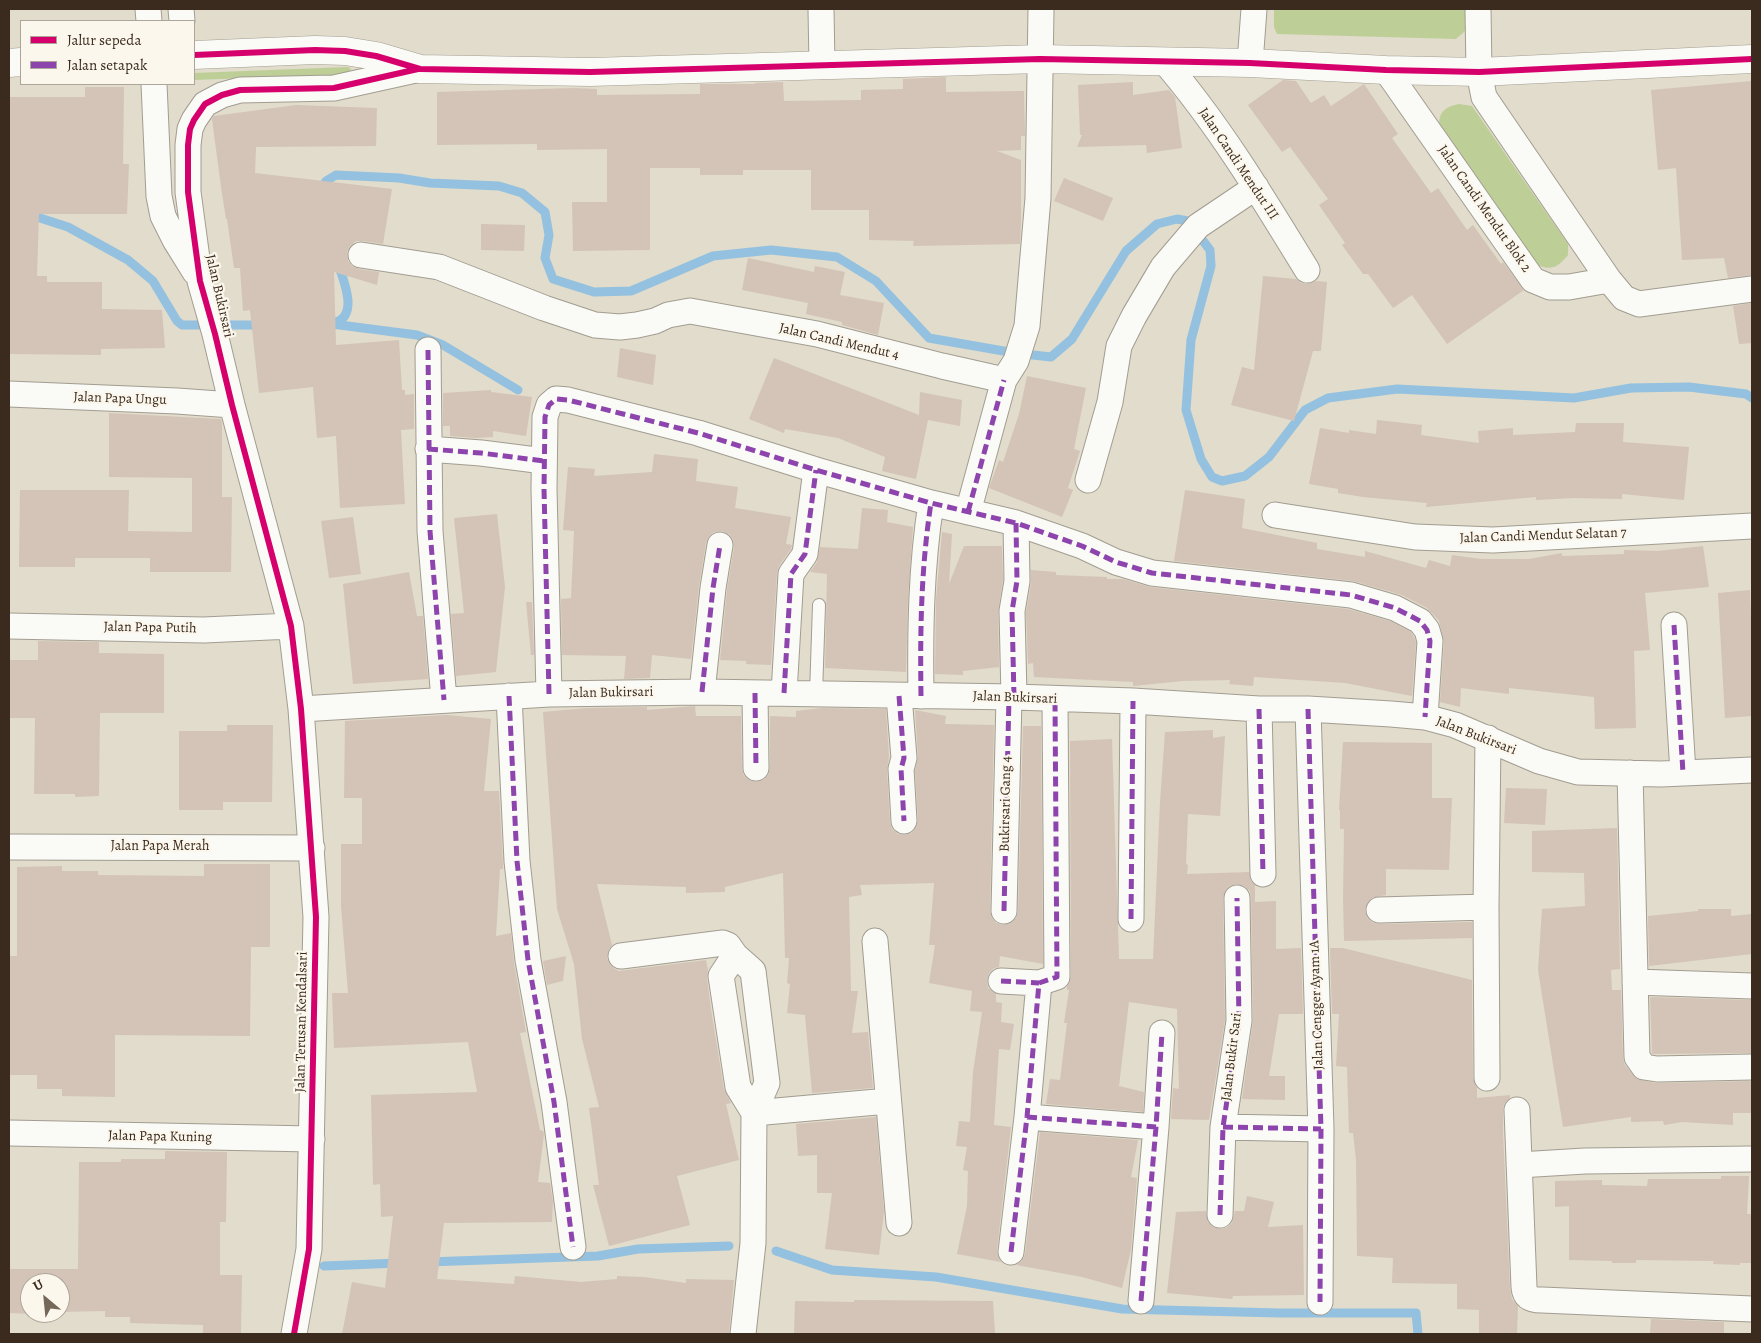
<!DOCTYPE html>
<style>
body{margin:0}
#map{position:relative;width:1761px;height:1343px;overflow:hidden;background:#e1dccb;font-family:Alegreya,serif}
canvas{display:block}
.frame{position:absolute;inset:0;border:10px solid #3b2a1e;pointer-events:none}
.legend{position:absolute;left:20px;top:20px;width:175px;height:65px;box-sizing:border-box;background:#fbf7ec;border:1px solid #aea59a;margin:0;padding:6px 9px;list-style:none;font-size:15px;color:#3b2a1e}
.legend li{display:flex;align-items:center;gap:10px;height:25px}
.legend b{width:25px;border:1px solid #aea59a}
.north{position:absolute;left:20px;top:1273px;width:50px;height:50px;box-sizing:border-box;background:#fbf7ec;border:1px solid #aea59a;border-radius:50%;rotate:332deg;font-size:14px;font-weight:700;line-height:20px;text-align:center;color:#3b2a1e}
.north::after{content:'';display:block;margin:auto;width:18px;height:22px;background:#75685b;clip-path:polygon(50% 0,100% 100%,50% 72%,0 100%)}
</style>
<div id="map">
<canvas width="1761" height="1343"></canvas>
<div class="frame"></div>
<ul class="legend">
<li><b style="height:6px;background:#d6006c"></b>Jalur sepeda</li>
<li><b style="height:6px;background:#8e44ad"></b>Jalan setapak</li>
</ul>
<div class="north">U</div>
</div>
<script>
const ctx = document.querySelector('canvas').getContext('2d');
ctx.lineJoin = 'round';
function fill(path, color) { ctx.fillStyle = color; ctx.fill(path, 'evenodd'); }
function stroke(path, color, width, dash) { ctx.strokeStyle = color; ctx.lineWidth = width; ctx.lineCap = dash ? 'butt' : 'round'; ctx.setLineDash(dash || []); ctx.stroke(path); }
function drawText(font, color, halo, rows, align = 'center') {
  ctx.font = font + ' Alegreya,serif'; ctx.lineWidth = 4.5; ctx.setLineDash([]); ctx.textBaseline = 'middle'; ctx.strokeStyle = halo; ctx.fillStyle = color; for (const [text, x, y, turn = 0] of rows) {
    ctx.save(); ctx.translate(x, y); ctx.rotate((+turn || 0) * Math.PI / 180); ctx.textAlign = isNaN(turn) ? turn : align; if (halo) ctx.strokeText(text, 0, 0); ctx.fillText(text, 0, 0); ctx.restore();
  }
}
fill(new Path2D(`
 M1274,9H1465V31L1456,39L1277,34L1274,27Z
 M348,67L351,69L348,74L331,75L194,80V73Z
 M1459,104L1472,106L1568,244V255C1558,267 1552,271 1537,265L1441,133C1436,116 1442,107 1459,104Z`), '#bdce97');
stroke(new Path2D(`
 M320,192L326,181L336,175L399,178L430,183L499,186L522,193L545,212L549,235L545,258L553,279L594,292L631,291L713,256L771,250L837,257L876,281L929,338L1015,353L1051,357L1072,339L1126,251L1157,224L1177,219L1188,221L1210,250L1211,266L1191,340L1186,410L1201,459L1212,477L1222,481L1245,476L1269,457L1305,410L1328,398L1397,389L1574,398L1631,388L1689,387L1746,394L1752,398
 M9,208L68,227L128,260L153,281L177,321L182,325H262
 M325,324C362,323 345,284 338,264
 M332,324L417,335L443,345L518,390
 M776,1251L832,1270L936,1277L1122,1309L1279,1313H1416L1418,1334
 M427,1262L598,1256L638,1249L729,1246
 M324,1266L399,1263`), '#93c1df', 9);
fill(new Path2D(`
 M946,77V92L1024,91L1025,136H1021V150L997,151L1021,160V222L1020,244L913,246L914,241L869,240V210H811V170H743V175H700V168H650V250L573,251L572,202H607V149L537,150V144L437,145V92L574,88L597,89V95L700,94V84H755V83L783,82L784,101L861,100V90L903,89V79Z
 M1283,80L1296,81L1311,103L1324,95L1331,106L1364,84L1398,134L1392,138L1431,193L1438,188L1467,230L1473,225L1501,264L1503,262L1524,290L1447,344L1412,295L1393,308L1368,274H1363L1342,245L1345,243L1319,205L1328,199L1290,147L1282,152L1248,105Z
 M1752,81V275L1728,278L1724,258L1682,260L1676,168L1658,170L1651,90Z
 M1133,82V95L1169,90L1175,97L1182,148L1147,153L1146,145L1077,147L1082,135H1080L1078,85Z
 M85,87H124L123,164H129L127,214H39L37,276H47V282H102V309L162,310L165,348L101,349V355L9,354V97H85Z
 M296,105L377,108L376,146L256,147L255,173L392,189L383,244L363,241H356L350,246L347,252L348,261L352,266L359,269L379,272L377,285L334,272L336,345L399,340L402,390H405V395L414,394V429L401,430L405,504L340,508L336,436L317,438L313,387L259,393L250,310L243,311L240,268H234L227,219H226L221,187L212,119L214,116Z
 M1064,178L1113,198L1103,221L1054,201Z
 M481,224L525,225L524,251L481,250Z
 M748,258L814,272L815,266L845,272L840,295L884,303L878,335L842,325V322L806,314L808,303L742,290Z
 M1263,276L1296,279L1301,283L1307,284L1316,281L1327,282L1321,351H1313L1294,421L1231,405L1242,367L1254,370Z
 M1752,303V343L1739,344L1733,306Z
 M620,348L656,355L653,385L617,377Z
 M774,358L919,415L920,392L962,400L960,426L928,420L916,479L882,471L885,457L838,438L785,429L784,433L749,419Z
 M1027,376L1086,388L1074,449L1080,451L1068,488L1073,490L1062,517L989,488L999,460L1003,462L1019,414Z
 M491,390V392L532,397L526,436L493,431V437L475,438L450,436V426H443V393Z
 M109,413L221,419L222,424V497H232L231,572H150V558H75V567H19L20,490H129L128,531L192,532V478L109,477Z
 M1377,420L1422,425L1421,435L1479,443L1478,431L1513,428V435L1575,432L1576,423H1624L1623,442L1689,447L1684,500L1622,494V499L1574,498L1536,500V497L1426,507L1427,503L1363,497L1338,493V489L1309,484L1320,428L1349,433V430L1376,434Z
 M654,454L698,459L696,481L738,487L735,508L791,517L786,544L792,545L791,549L779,566L777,573L771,665L746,664V661L720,660L727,590L734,547L733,539L729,534L722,531L714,532L709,536L706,543L699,586L691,659L652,655L650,678L624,679L626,656L562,655L561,599L571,598L574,531L563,530L568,467L595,469L594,476L652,472Z
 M1185,490L1245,499L1242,528L1317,543V549L1365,557V551L1426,568L1429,560L1450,566L1452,555L1481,559H1529L1562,553V556L1624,554V550L1658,551L1703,546L1709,587L1645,593L1650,650L1634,651L1636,728L1595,729L1594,697L1509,688V694L1461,688L1460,707L1440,702L1444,642L1439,621L1427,608L1402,595L1353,581L1174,561Z
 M862,508L888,510L887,522L913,527L908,599L906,672L825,668L827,574L810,572L817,562L820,547L858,549Z
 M497,514L505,587L496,672L456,676L451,614L464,613L454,518Z
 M353,517L361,574L329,578L321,521Z
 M942,532L952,534L949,584L964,546H1002L1003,580L998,611L999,667L963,671V675L935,674L936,600Z
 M1031,570L1056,572V575L1107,577V579H1123L1150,587L1348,609L1390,621L1411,632L1414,637L1416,642L1412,696L1345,683L1254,677L1253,686L1229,684L1230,680L1183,681L1133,686V682L1034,677L1033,663L1028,664L1026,612L1031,583Z
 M409,572L417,616H423L428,679L353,684L343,584Z
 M1750,590L1752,640V716L1725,718L1718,593Z
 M526,602H532L534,655H531Z
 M38,641L99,642V653L164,654V713H100L99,796L75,797V794H34L35,718H9V660H38Z
 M695,706L696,716H741L742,769L744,776L749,780L756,782L764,780L768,775L770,768V716L796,717V711L822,708L886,709L889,757L887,770L890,822L892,829L898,834L904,835L912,833L917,827L918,821L915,771L918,757L915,710L946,716L945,724L994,725L990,911L992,918L996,923L1003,925L1011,923L1016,918L1018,911L1023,726H1041L1043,964L1000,956L999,967L994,968L989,973L987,980L988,988L996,994V1002L1002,1003L1001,1022L1014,1024L1010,1050L999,1049L994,1125L1011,1127L997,1250L998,1257L1001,1262L957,1254L967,1206L968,1171L963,1170L967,1147L956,1146L959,1121L970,1122L973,1072L982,1012L970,1011L972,991L929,983L935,945H929L934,883L860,885L862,895L849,897L851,991H858L852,1033L868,1032L873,1088L812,1093L805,1015L787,1013L790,984L787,983L789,958H785L783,873L725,887V892L686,893V887L597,884L612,945L608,951L607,958L610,965L615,969L619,971L706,960L708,970L707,978L711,1009L724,1089L731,1103L726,1104L739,1160L677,1176L690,1225L609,1246L593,1185H599L589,1108L599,1107L582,1039L574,964L557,909L543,712L587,708L647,707V710Z
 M446,715L491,719L484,791H499L503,865V869H500L496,936L511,933L514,963L526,1032L520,1033L540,1130L543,1131L544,1134L538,1182L550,1183L553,1202L552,1222L444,1223L437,1279L514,1284L515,1276L581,1282L617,1279V1276L644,1277L686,1283V1279L734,1280L729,1334H342L352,1282L385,1288L393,1216L381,1217L380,1184L373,1185L371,1095L477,1092L468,1042L334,1048L332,993H348L341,906V844H362V798H344L345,721Z
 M227,725H273L272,802H223V810H179V731H227Z
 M1213,730V738L1225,736L1220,816L1188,814L1186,864L1188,865L1187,874L1249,872L1251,881L1255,885V902L1276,901V949L1301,948L1303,1014H1279L1269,1076H1285V1100L1242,1099L1253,1021L1251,898L1250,891L1244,886L1236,884L1229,886L1225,891L1223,898L1225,1020L1209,1120L1171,1119L1173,1088L1179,1089L1177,1009L1129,1002L1119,1086L1144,1092L1143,1112L1046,1104L1050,1079L1060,1080L1067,1023H1064L1069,990H1067V987L1071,977L1070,741L1112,739L1119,959H1153L1160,802L1165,732Z
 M1343,742L1432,743V798H1452L1449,870L1386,869V895L1372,898L1367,903L1365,910L1367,918L1373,923L1379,924L1472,922V938L1344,941L1343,898L1344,829H1340V810H1339Z
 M1506,788L1547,789L1545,825L1504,823Z
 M1617,828L1620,969L1611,970L1612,990H1621L1623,1057L1625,1065L1637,1079L1655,1083L1752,1081V1113H1733V1125L1682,1122L1664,1125L1663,1121L1631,1122V1117L1563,1127L1538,970L1542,909L1585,906L1584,873L1532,872V831Z
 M204,864H270V947H251L250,1036L115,1035V1097L62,1096V1089H37V1075H9V956H17V867L62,866V871H98V875L204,876Z
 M1698,909H1731V916L1752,914V954L1649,966L1648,916L1698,911Z
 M1330,948H1343L1472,980L1473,1078L1477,1087V1098L1510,1095V1098L1504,1104L1503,1110V1132L1510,1288L1512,1299L1518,1306L1517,1333H1479V1310L1457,1309V1284L1392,1283L1393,1258L1357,1256L1356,1160L1353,1133H1349L1347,1067L1336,1066L1339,1014H1332Z
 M566,956L563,981L547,985L543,961Z
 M1650,997L1752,1000V1053L1652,1054Z
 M876,1117L884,1212L879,1255L825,1249L832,1193H817V1155L798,1156L796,1124Z
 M1040,1132L1138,1140L1131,1177L1137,1178L1131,1250L1122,1288L1082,1277L1016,1265L1022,1261L1025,1254Z
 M165,1151L227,1152L226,1222H220V1275H242L241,1334H203V1325L130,1323V1317H105V1311L60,1312V1283H30V1313H56V1317L32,1316V1314L9,1313V1269H78L79,1162H121V1159H165Z
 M1721,1176H1749L1747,1214H1752V1263H1740V1265L1713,1264L1714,1261L1636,1260V1263H1612V1261L1569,1260V1206L1555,1207V1181L1602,1180V1185L1647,1186L1648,1179H1721Z
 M1247,1196L1274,1202L1268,1227L1303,1225L1304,1295L1233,1296L1232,1299L1167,1293L1176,1212L1206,1211L1208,1222L1213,1227L1220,1229L1226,1228L1232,1223L1235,1211H1244Z
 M854,1300L993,1301L995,1334H794L795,1301L854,1302Z
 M1651,1319L1724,1322V1334H1650Z`), '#d3c4b7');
const lane = new Path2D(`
 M816,694L819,605`);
const street = new Path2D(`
 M148,9L149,21
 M181,9L182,21
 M821,9L822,66
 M1164,61C1219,125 1263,198 1307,270
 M1250,63L1254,9
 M1386,70L1533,280L1550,287H1569L1609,280L1484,97L1479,72L1478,9
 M154,84L159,196L163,216L175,240L195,272
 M361,255L439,267L544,308L595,325L620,327L637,325L655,321L668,315L690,311L817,334L942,366L1004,380L1016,361L1027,326L1038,198L1041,9
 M1609,280L1624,298L1639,304L1752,289
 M428,350L430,531L444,700
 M9,394L177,401L232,405
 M428,449L481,453L544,461
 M1088,480L1110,402L1119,346L1134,316L1163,267L1198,226L1256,187
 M968,512L1004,380
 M1275,515L1415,537L1493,540L1752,526
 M1674,625L1683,773
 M9,626L204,630L291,626
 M702,692L713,588L720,545
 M755,693L756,768
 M784,693L791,574L805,554L816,470
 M549,694L544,489L545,417L549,405L556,399L568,400L698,433L816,470L931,503L1016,523L1082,546L1116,562L1152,573L1351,595L1395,608L1420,621L1427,630L1430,641L1425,717
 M509,696L517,861L528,960L554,1102L573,1247
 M899,696L904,758L901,769L904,821
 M921,696C920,631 921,568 931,503
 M1014,697L1012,611L1017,581L1016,523
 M301,709L549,694L702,692L1014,697L1133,701L1259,709H1308L1391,714L1425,717L1455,725L1539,761L1578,772L1661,774L1752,770
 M1259,709L1263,874
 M1308,709L1321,1129L1320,1302
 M1630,773L1637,1057L1644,1067L1657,1069L1752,1067
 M9,847L312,848
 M1379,910L1486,907
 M1004,911L1009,697
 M1131,919L1133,701
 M875,941L899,1223
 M735,955L721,976L738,1087L754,1113
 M621,956L723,943L728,945L735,955L753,971L767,1083L754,1113L753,1243L743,1334
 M1001,981L1039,983
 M1635,982L1752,986
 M1487,1078L1486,907L1488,738
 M1517,1110L1524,1287C1525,1298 1532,1300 1542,1300L1752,1309
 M754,1113L888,1101
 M1027,1117L1156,1127
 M1223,1127L1321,1129
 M9,1133L312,1139
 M1519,1165L1585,1161L1752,1159
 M1220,1215L1223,1127L1239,1021L1237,898
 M1011,1252L1027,1117L1039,983L1057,977L1055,700
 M1141,1301L1156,1127L1162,1033
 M294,1334L309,1249L316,917L301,709L291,626L232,405L215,334L200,281L188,192V145L190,129L194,120L205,104L222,95L240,90L334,88L420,69`);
const secondary = new Path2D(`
 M194,55L315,50L345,51L376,56L420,69L590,72L1040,59L1250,63L1386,70L1479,72L1752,59
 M9,63L21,62`);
stroke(lane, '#a29d91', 14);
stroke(street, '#a29d91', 27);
stroke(secondary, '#a29d91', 29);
stroke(lane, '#fafaf7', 12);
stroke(street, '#fafaf7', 25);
stroke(secondary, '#fafaf7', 28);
stroke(new Path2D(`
 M428,350L430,531L444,700
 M428,449L481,453L544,461
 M968,512L1004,380
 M1674,625L1683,773
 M702,692L713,588L720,545
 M755,693L756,768
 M784,693L791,574L805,554L816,470
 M549,694L544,489L545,417L549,405L556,399L568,400L698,433L816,470L931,503L1016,523L1082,546L1116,562L1152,573L1351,595L1395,608L1420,621L1427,630L1430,641L1425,717
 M509,696L517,861L528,960L554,1102L573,1247
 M899,696L904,758L901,769L904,821
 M921,696C920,631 921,568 931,503
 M1014,697L1012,611L1017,581L1016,523
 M1259,709L1263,874
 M1308,709L1321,1129L1320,1302
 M1004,911L1009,697
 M1131,919L1133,701
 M1001,981L1039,983
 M1027,1117L1156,1127
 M1223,1127L1321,1129
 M1220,1215L1223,1127L1239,1021L1237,898
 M1011,1252L1027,1117L1039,983L1057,977L1055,700
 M1141,1301L1156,1127L1162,1033`), '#8e44ad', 5, [10, 5]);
stroke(new Path2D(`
 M194,55L315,50L345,51L376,56L420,69L590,72L1040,59L1250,63L1386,70L1479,72L1752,59
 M294,1334L309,1249L316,917L301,709L291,626L232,405L215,334L200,281L188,192V145L190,129L194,120L205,104L222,95L240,90L334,88L418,69`), '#d6006c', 6);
drawText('14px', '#3b2a1e', '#fbf7ec', [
 ["Jalan Candi Mendut III",1238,164,56],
 ["Jalan Candi Mendut Blok 2",1484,209,55],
 ["Jalan Bukirsari",219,296,77],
 ["Jalan Candi Mendut 4",839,342,13],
 ["Jalan Papa Ungu",120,399,2],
 ["Jalan Candi Mendut Selatan 7",1543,536,-2],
 ["Jalan Papa Putih",150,628,1],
 ["Jalan Bukirsari",611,693,-1],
 ["Jalan Bukirsari",1015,698,2],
 ["Jalan Bukirsari",1476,736,21],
 ["Bukirsari Gang 4",1006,804,-89],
 ["Jalan Papa Merah",160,847],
 ["Jalan Cengger Ayam 1A",1317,1005,-92],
 ["Jalan Terusan Kendalsari",302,1022,-89],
 ["Jalan Bukir Sari",1232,1057,-83],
 ["Jalan Papa Kuning",160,1137,1]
]);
</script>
